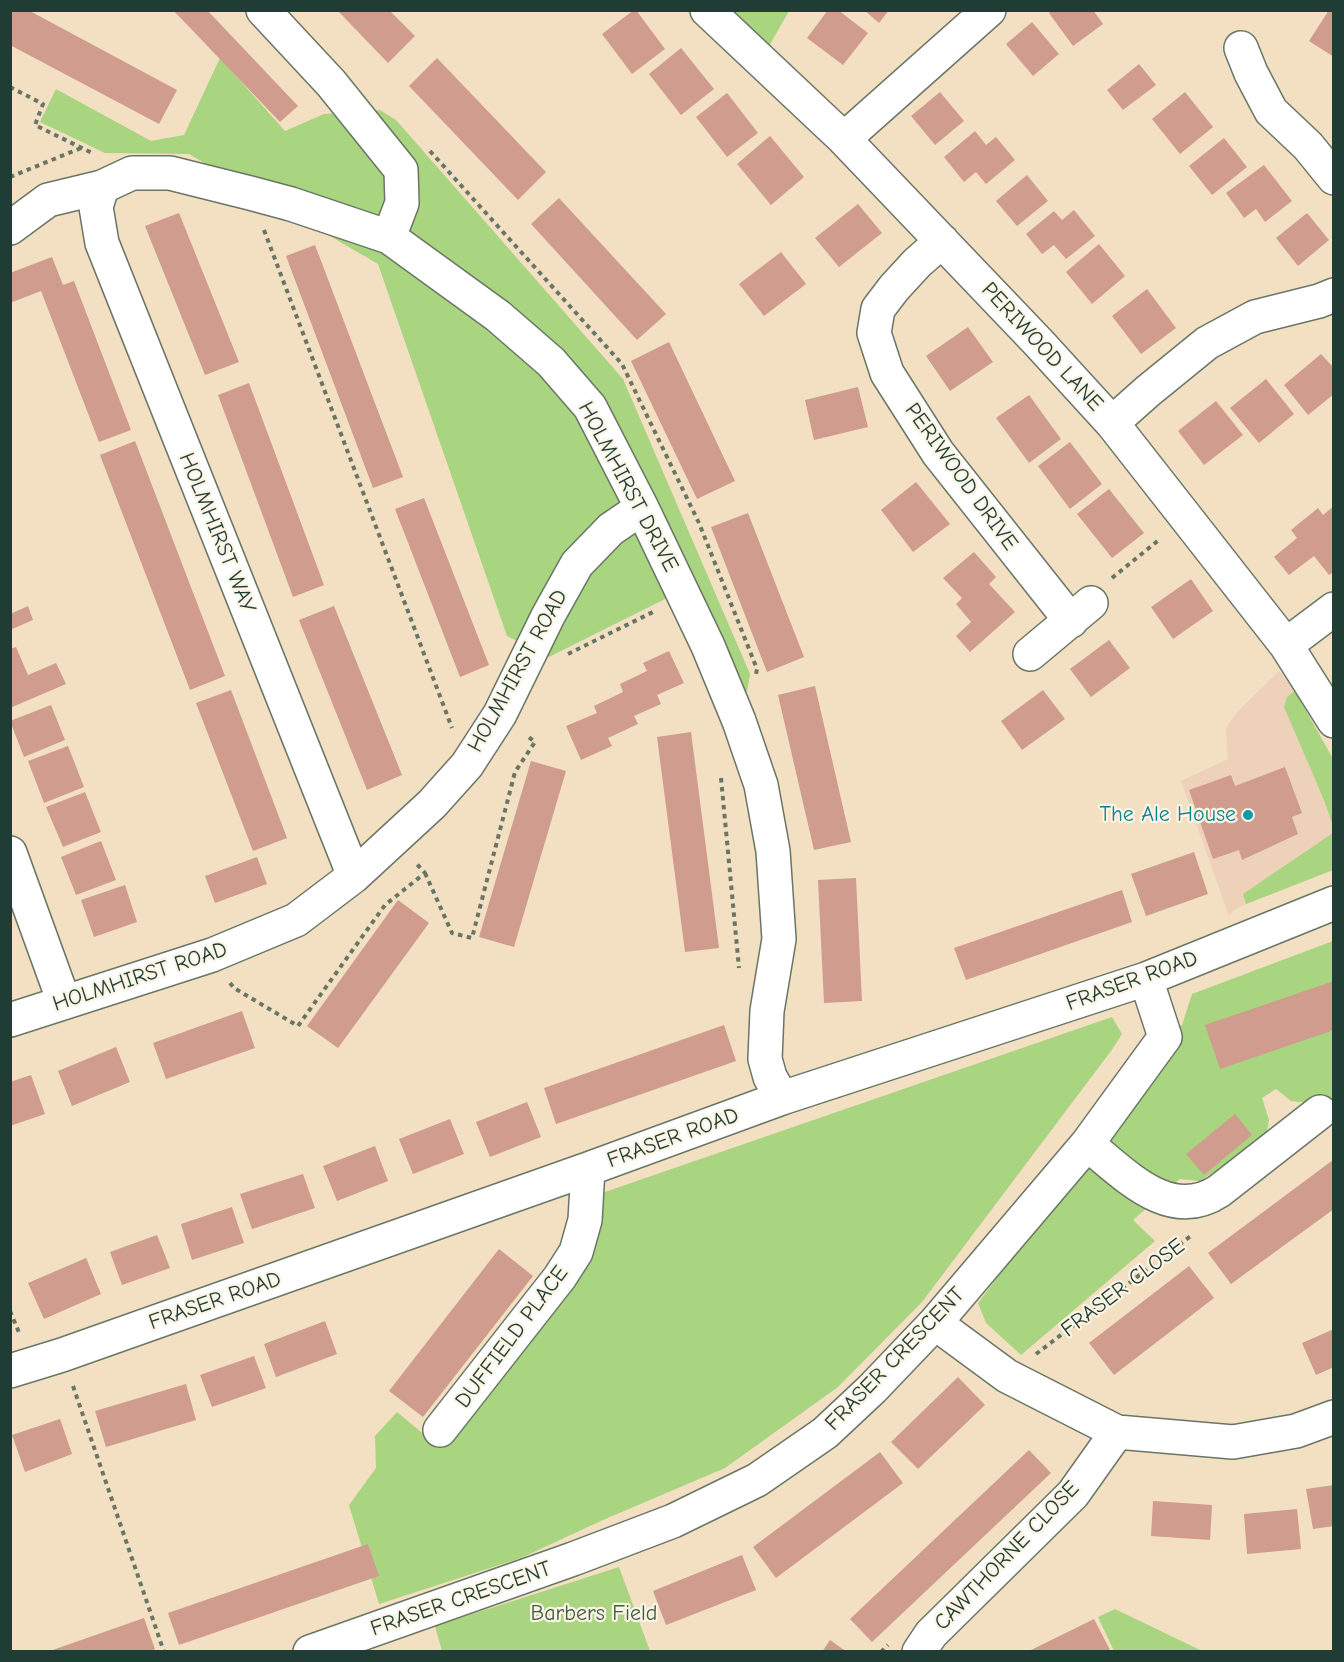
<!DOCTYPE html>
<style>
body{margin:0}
#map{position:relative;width:1344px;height:1662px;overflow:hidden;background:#f3dfc2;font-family:"Comic Neue",sans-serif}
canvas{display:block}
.frame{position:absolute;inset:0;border:12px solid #1f3d34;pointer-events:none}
</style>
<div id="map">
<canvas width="1344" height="1662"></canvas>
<div class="frame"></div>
</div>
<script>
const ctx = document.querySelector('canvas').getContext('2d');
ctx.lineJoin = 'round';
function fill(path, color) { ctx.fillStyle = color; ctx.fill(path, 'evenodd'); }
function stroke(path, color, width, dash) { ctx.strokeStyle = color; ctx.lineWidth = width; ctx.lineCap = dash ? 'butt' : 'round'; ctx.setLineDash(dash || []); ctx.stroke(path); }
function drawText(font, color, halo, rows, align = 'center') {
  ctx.font = font + ' "Comic Neue",sans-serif'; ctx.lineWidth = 4.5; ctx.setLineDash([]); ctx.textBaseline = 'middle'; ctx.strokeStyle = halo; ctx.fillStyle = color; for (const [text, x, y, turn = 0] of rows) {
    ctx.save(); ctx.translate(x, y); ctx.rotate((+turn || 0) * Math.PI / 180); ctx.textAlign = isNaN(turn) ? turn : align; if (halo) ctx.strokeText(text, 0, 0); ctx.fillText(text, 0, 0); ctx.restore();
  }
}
fill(new Path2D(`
 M1279,671L1295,691L1333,759V870L1246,904L1232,911L1229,916L1181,781L1228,759L1226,728L1237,712Z`), '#edd2b9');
fill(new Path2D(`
 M708,11H789L761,60Z
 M220,58L285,131L324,114L380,110L396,120L623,379L750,674L747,692L738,693L697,583L549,657L507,636L378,264L189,154L105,153L40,122L56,89L151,141L184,135Z
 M1295,691L1333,759V826L1324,800L1284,707L1287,697Z
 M1333,833V870L1246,904L1243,894Z
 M1333,941V1116L1309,1103L1291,1101L1276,1089L1262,1098L1269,1120L1266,1138L1200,1181L1180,1179L1133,1220L1155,1241L1021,1355L986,1323L978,1303L1161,1061L1172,1028L1182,1025L1192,994Z
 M1112,1017L1122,1034L1111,1051L922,1302L838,1387L725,1468L603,1520L521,1558L379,1604L349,1505L376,1468L375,1436L397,1412L438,1446L602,1193Z
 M619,1567L650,1651H442L435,1626Z
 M1115,1609L1202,1651H1114L1098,1617Z`), '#a9d480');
fill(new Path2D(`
 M10,10H28L177,90L159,124L10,45Z
 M173,10H207L298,106L280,122Z
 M337,10H389L415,36L388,63Z
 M634,10H636L665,49L632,74L602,34Z
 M828,10H838L868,33L843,65L807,38Z
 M864,10H889L879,23Z
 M1052,10H1093L1103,24L1073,46L1049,13Z
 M1329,10H1334V57L1309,41Z
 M1032,22L1059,54L1033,76L1006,44Z
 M681,48L714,89L681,115L649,74Z
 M437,58L546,172L518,200L409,86Z
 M1139,64L1156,85L1123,110L1107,90Z
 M940,92L964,121L935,145L911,116Z
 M1185,92L1213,127L1180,154L1152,119Z
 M727,93L758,133L727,157L696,117Z
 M975,131L986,145L996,137L1015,160L986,184L976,172L964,182L944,157Z
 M770,136L804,177L771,205L737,164Z
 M1224,138L1247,167L1212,195L1189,166Z
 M1264,165L1292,201L1265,222L1256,209L1244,218L1226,193Z
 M1027,175L1048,201L1017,226L996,201Z
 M559,198L666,314L637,340L531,224Z
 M858,204L882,233L839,267L815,238Z
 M1074,210L1095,236L1066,259L1054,245L1042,254L1026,234L1054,211L1062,220Z
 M179,213L239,362L205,375L145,226Z
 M1307,213L1329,240L1298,266L1276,238Z
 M1099,244L1125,276L1092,304L1066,272Z
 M315,245L403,477L373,488L286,256Z
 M781,252L806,284L764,316L739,284Z
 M52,257L63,285L74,281L131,430L99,442L41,291L10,303V273Z
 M1147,289L1176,328L1141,354L1112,316Z
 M968,327L993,362L950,391L926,356Z
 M669,342L735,481L697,499L631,361Z
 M1321,354L1334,368V394L1308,415L1284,385Z
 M1266,379L1294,414L1259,443L1230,408Z
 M249,383L324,585L293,597L218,395Z
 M858,387L868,427L814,440L805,400Z
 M1029,395L1061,439L1029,463L996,418Z
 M1216,401L1243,435L1204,465L1178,431Z
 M135,441L225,676L190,690L100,455Z
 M1070,442L1102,484L1070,509L1038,466Z
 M916,482L950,524L913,552L881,510Z
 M1109,489L1144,533L1112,558L1077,514Z
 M424,498L489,665L460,677L395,509Z
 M1334,506V571L1329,575L1314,556L1289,575L1274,557L1297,538L1291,530L1318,508L1323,515Z
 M748,513L804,657L767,672L711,527Z
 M974,552L996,577L989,584L1015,612L970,652L956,636L971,622L956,604L962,598L943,578Z
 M1191,579L1213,611L1173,639L1151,607Z
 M28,606L33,620L10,630V614Z
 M334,606L402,775L367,790L299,620Z
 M1109,640L1130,668L1091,697L1070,669Z
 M16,647L28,675L56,663L66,684L10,708V649Z
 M669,651L684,683L657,695L661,704L634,716L638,724L608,738L612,746L581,760L566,726L597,713L594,706L623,692L620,684L647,671L643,663Z
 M815,686L851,842L814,850L778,695Z
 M231,690L287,838L253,851L196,703Z
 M1043,690L1065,719L1022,750L1001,721Z
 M51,705L65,740L24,757L10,721Z
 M691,732L719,948L685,952L657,737Z
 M68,746L84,787L44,803L28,761Z
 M531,761L566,771L514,947L479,937Z
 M1285,767L1302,813L1292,817L1298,834L1242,860L1239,850L1213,859L1189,790L1231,775L1235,786Z
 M85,792L101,832L63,847L46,807Z
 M101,841L116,880L76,895L61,857Z
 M1194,852L1208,894L1146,916L1131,874Z
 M257,857L267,884L215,903L205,876Z
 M856,878L862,1001L824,1003L818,880Z
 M125,885L137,922L94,937L81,900Z
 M1122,890L1132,922L966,980L954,948Z
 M398,900L429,923L338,1048L307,1026Z
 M1334,981V1030L1220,1069L1205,1025Z
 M242,1011L255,1048L166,1079L153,1043Z
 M724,1025L736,1061L556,1124L544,1088Z
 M116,1047L130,1082L72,1106L58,1071Z
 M31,1075L45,1114L10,1126V1082Z
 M527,1102L541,1137L490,1157L476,1122Z
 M1235,1114L1252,1135L1204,1175L1186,1154Z
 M450,1119L464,1154L413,1174L399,1139Z
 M375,1146L388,1181L337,1201L323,1166Z
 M1333,1160L1334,1209L1231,1284L1208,1253Z
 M303,1174L315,1208L252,1229L240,1194Z
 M232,1207L244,1243L192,1260L181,1224Z
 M157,1235L170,1268L122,1285L110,1252Z
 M499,1249L533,1276L423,1417L389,1391Z
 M86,1258L101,1294L44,1319L28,1283Z
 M1189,1266L1214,1298L1114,1375L1089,1343Z
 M325,1321L337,1354L276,1377L264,1344Z
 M1334,1329V1367L1316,1375L1302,1343Z
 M254,1356L266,1388L212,1407L200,1375Z
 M958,1377L985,1405L918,1469L891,1442Z
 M186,1384L196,1420L106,1447L95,1411Z
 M60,1419L72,1454L25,1472L12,1435Z
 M1029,1450L1051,1473L872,1642L850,1619Z
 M880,1452L903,1483L776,1578L753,1547Z
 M1334,1485V1526L1313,1529L1306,1489Z
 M1153,1501L1212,1505L1210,1540L1151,1536Z
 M1297,1509L1301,1549L1247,1554L1244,1514Z
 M368,1544L379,1576L179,1645L168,1613Z
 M742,1555L756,1590L666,1625L653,1591Z
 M144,1618L155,1649L148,1652H47Z
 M1094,1619L1110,1650L1106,1652H1027Z
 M830,1640L847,1652H822Z`), '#d09c8d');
const minor = new Path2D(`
 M263,10L331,83L401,170L402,203L389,237
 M707,10L844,139L1038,342L1112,423L1286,645L1334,721
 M1241,48L1251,73L1271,111L1308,146L1334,178
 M844,139L989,10
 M102,187L96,207L102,243L354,876
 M10,228L48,200L102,187L132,173H170L250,193L291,204L389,237L498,316L551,362L590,407L642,508L708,646L739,721L761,785L773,851L779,939L767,1011L765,1059L770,1077L782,1098
 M942,241L917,263L894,288L878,309L874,333L887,373L938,453L1071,621
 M1112,423L1148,391L1207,343L1255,317L1319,301L1334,295
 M1286,645L1334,609
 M1030,654L1091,603
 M10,853L64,1002
 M10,1020L212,955L296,920L354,876L432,804L467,765L500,714L548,616L577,564L611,529L642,508
 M1087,1144C1124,1173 1169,1224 1219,1191L1320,1112
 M935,1323L1007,1376L1117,1432L1233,1442L1296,1431L1334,1417
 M10,1371L62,1355L588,1169L782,1098L1146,979L1334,903
 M440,1430L560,1277L576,1252L585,1220L588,1169
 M310,1652L573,1559L673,1521L757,1480L825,1433L872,1389L935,1323L1087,1144L1165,1037L1146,979
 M919,1652L931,1634L1073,1494L1117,1432`);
stroke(minor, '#697666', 36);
stroke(new Path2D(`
 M10,87L43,104L35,125L94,154
 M430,151L622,364L699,523L757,669L756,674
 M10,177L81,148
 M264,230L452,728
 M1112,578L1160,539
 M568,654L655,611
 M721,778L739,968
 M425,873L452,933L472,938L515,772L535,742L526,735
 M230,983L234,988L298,1026L385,905L425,873L415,862
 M10,1311L20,1335
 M1036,1354L1192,1235
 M73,1386L164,1652
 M881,1652L888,1645`), '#697666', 4, [4.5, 4.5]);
stroke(minor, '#fff', 33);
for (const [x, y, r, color] of [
 [1248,815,6,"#0f9aa8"]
]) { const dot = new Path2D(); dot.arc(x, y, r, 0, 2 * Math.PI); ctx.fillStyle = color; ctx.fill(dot); stroke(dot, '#fcf5e5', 2); }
drawText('22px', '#1f3d34', '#fcf5e5', [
 ["PERIWOOD LANE",1042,347,47],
 ["PERIWOOD DRIVE",961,477,54],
 ["HOLMHIRST DRIVE",628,487,62],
 ["HOLMHIRST WAY",217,533,68],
 ["HOLMHIRST ROAD",518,671,-61],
 ["HOLMHIRST ROAD",140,977,-18],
 ["FRASER ROAD",1132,981,-20],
 ["FRASER ROAD",673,1138,-20],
 ["FRASER CLOSE",1123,1288,-37],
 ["FRASER ROAD",215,1301,-19],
 ["DUFFIELD PLACE",512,1337,-53],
 ["FRASER CRESCENT",895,1359,-46],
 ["CAWTHORNE CLOSE",1007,1556,-46],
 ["FRASER CRESCENT",461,1599,-19]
]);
drawText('22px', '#0d838f', '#fcf5e5', [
 ["The Ale House",1236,815]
], 'right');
drawText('22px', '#3b5b43', '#fcf5e5', [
 ["Barbers Field",594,1614]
]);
</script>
